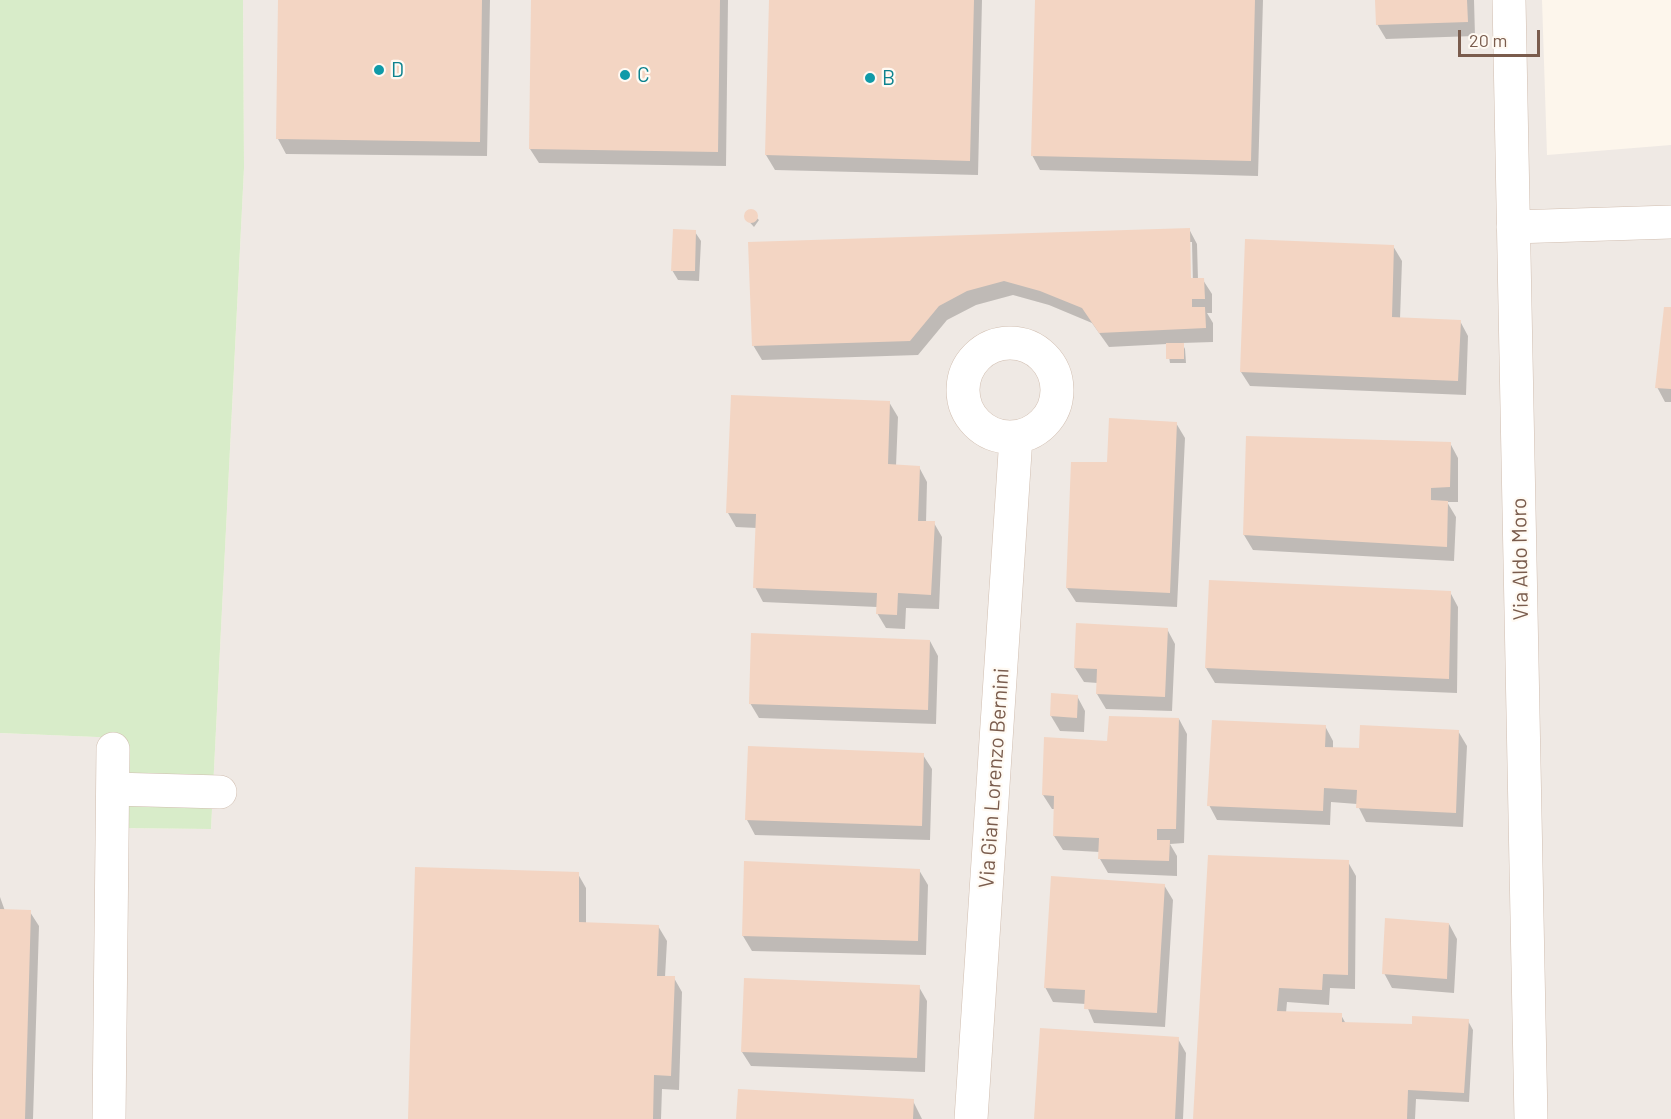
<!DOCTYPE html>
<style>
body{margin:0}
#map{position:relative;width:1671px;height:1119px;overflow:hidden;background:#fdf6ec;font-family:Barlow,sans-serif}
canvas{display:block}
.scale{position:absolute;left:1458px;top:30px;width:82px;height:27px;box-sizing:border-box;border:3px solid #7a5c4d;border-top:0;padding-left:8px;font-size:18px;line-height:21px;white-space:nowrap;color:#7a5c4d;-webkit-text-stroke:4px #fffaf3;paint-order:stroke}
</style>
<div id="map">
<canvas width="1671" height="1119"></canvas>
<div class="scale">20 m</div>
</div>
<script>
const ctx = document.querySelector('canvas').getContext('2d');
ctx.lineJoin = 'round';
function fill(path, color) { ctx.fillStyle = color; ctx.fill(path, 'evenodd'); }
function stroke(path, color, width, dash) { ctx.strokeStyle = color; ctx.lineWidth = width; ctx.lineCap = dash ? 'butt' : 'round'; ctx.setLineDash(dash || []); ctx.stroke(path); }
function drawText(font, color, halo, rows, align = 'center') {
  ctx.font = font + ' Barlow,sans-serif'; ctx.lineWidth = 4.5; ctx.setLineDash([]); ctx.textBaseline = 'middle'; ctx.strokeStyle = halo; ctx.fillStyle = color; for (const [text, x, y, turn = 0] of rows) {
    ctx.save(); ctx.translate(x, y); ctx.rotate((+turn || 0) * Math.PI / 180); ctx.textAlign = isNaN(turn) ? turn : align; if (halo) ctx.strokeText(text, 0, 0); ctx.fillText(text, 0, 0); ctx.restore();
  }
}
fill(new Path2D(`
 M243,0H1542L1547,155L1671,145V1119H0V733L121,738L116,828L211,829L244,168Z`), '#efe9e4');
fill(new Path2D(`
 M0,0H243L244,168L211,829L116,828L121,738L0,733Z`), '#d8ecc9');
fill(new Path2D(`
 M280,0H490L487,156L286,154L278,139Z
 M532,0H728L726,166L539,163L530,149Z
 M770,0H982L978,175L775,170L766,155Z
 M1036,0H1263L1258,176L1040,170L1032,155Z
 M1377,0H1474L1475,36L1386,39L1377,24Z
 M749,211L759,220L754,227L745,217Z
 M1189,229L1197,244L1198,280H1203L1212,294V313H1207L1213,323V342L1182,343L1185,349L1186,363H1170L1167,344L1109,347L1092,323L1049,305L1013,295L976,305L947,320L918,355L762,360L753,345ZM1189,242H1192L1193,286H1190Z
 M695,232L701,241L699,281L678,280L672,270Z
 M1393,246L1402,261L1400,319L1460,321L1468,336L1466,395L1250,386L1241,372Z
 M1671,308V402H1665L1657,387Z
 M889,402L898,417L896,466L919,467L927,482L926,523H934L942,537L939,609L906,608L905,629L886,628L877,613V607L763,602L755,587L757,528L736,527L728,513Z
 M1176,423L1185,438L1177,607L1076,602L1067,588L1108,463Z
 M1450,443L1458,458V502H1447L1456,517L1454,561L1253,550L1244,535Z
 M1210,582L1450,592L1458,607L1457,693L1215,683L1206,668Z
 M1167,629L1175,644L1172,711L1106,709L1097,694L1098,683L1084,682L1075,668Z
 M930,641L938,656L936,724L759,718L750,703Z
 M1052,695L1077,696L1085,711L1084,732L1060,731L1051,716Z
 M1179,719L1187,734L1184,843L1170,844L1177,856V876L1108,873L1100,859V852L1063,850L1054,836L1055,809H1052L1043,795L1109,743Z
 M1325,726L1333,741V749L1360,750L1458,731L1467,746L1463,827L1366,822L1357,804L1331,802L1330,825L1217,820L1209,805Z
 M923,755L932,769L930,840L755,835L747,820Z
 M1348,862L1356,876L1355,989L1330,988L1329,1005L1287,1002L1286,1013L1341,1015L1346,1024L1413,1026L1468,1021L1473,1030L1469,1102L1416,1099L1415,1119H1194Z
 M919,870L928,885L926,955L752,951L743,936Z
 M578,874L586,888V924L658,926L667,941L665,977L674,978L682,992L679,1090L662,1089L661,1119H410Z
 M1164,885L1173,900L1165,1027L1094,1023L1086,1004L1053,1002L1045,987Z
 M0,897L5,911L30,912L39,926L33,1119H0Z
 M1449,924L1457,939L1454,993L1392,988L1384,973Z
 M919,987L927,1001L925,1072L751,1066L742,1052Z
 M1178,1039L1186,1053L1183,1119H1036Z
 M913,1101L922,1119H738Z`), '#0003');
fill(new Path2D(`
 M278,0H482L480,142L276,139Z
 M531,0H720L718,152L529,149Z
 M769,0H974L970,161L765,155Z
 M1035,0H1255L1251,161L1031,156Z
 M1375,0H1467L1468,22L1376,25Z
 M744 216a7 7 0 1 1 14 0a7 7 0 1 1-14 0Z
 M1190,228L1191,278H1204L1205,299H1192V307H1205L1206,328L1099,333L1082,308L1040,291L1004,281L967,291L939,306L910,341L752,346L748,242Z
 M673,229L696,230L695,271H671Z
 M1245,239L1394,245L1392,317L1461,320L1458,381L1240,372Z
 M1664,307H1671V389L1655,388Z
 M1166,343H1184V359H1166Z
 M731,395L890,401L888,464L920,466L918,521H935L931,595L898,593L897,615L876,614L877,593L753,588L756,514L726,513Z
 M1109,418L1177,422L1170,593L1066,588L1071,462H1107Z
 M1246,436L1451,442L1450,487L1431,488V500L1448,501L1447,547L1243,535Z
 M1209,580L1451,591L1449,679L1205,668Z
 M1076,623L1168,628L1165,697L1096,694L1097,669L1074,668Z
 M751,633L930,640L928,710L749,704Z
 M1051,693L1078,695L1077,718L1050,716Z
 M1109,716L1179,718L1176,829H1157V840H1170L1169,861L1098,859L1099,838L1053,836L1054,796L1042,795L1044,737L1107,741Z
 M1212,720L1326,725L1325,747L1359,748L1360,725L1459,730L1456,813L1356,808L1357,790L1324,788L1323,811L1207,806Z
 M748,746L924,753L922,826L745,820Z
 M1208,855L1349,860L1348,975L1323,974L1322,990L1279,988L1277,1011L1342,1013V1022L1412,1024V1016L1469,1019L1464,1093L1408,1090L1407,1119H1193Z
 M744,861L920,869L918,941L742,936Z
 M415,867L579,872V922L659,925L657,976H675L671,1076L654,1075L653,1119H408Z
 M1051,876L1165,884L1157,1013L1084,1009L1085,990L1044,988Z
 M0,909L31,910L25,1119H0Z
 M1385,918L1449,923L1447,979L1382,974Z
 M744,978L920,985L917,1058L741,1052Z
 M1040,1028L1179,1037L1175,1119H1034Z
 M738,1089L914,1099L913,1119H736Z`), '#f3d5c3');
const street = new Path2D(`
 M1509,0L1531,1119
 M1513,227L1671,222
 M963 390a47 47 0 1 1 94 0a47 47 0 1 1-94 0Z
 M113,789L220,792
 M109,1119L113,749
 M971,1119L1016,437`);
stroke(street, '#d1beb0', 34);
stroke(street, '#fff', 33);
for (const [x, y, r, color] of [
 [379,70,6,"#0f9aa8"],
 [625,75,6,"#0f9aa8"],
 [870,78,6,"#0f9aa8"]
]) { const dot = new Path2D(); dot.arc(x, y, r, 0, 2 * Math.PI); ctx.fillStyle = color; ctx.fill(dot); stroke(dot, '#fffaf3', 2); }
drawText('21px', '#0d838f', '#fffaf3', [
 ["D",391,70],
 ["C",637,75],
 ["B",882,78]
], 'left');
drawText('21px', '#7a5c4d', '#fffaf3', [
 ["Via Aldo Moro",1520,559,-91],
 ["Via Gian Lorenzo Bernini",994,778,-86]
]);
</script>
